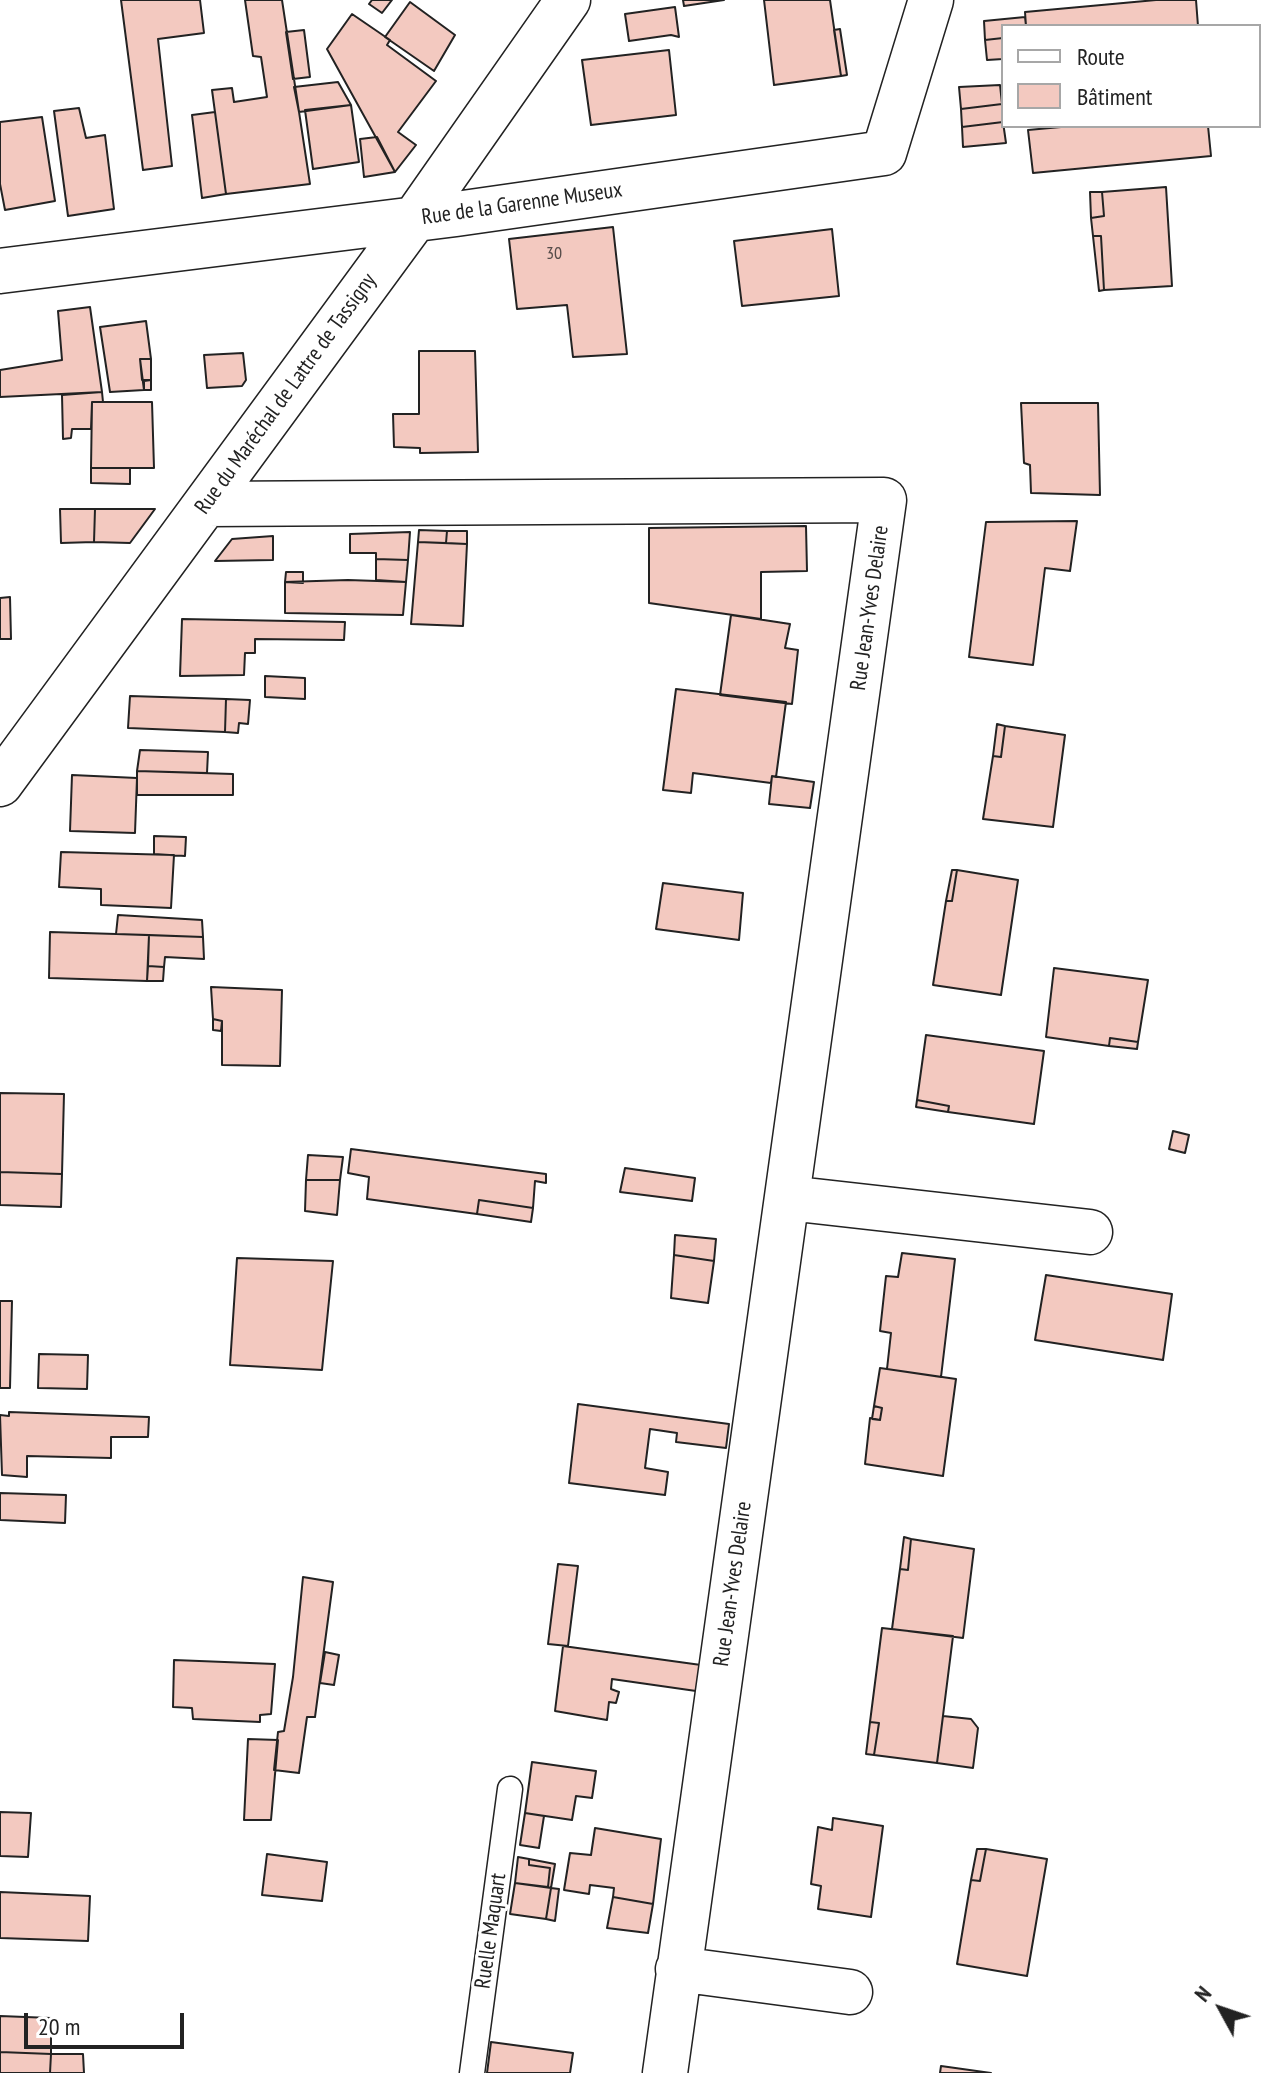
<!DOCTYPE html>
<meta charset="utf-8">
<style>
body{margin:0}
#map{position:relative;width:1285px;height:2073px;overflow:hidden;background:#fff;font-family:"PT Sans Narrow",sans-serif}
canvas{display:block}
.legend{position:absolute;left:1001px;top:24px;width:260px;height:104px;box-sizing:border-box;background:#fff;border:2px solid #a7a7a7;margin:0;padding:10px 14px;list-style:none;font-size:24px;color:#222}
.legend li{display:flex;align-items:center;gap:16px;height:40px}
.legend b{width:40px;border:2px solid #a7a7a7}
.north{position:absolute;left:1181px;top:1969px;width:80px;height:80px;-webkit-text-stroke:6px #fff;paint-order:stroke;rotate:310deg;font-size:22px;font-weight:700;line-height:32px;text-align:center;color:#222}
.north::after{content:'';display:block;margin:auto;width:28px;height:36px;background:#222;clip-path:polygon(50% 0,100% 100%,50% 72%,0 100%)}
.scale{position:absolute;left:24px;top:2013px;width:160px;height:36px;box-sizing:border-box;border:4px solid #222;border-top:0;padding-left:10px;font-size:24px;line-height:28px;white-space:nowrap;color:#222;-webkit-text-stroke:6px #fff;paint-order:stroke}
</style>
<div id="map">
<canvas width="1285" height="2073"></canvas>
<ul class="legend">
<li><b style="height:10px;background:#fff"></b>Route</li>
<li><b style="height:22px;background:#f3c9c0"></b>Bâtiment</li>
</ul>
<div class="north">N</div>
<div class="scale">20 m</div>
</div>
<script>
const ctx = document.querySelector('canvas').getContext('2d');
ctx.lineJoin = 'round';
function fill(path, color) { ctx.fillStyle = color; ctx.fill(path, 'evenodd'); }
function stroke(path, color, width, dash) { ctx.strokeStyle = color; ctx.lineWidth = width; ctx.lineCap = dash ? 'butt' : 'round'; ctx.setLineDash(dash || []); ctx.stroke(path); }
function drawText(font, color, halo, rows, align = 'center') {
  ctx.font = font + ' "PT Sans Narrow",sans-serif'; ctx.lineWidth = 6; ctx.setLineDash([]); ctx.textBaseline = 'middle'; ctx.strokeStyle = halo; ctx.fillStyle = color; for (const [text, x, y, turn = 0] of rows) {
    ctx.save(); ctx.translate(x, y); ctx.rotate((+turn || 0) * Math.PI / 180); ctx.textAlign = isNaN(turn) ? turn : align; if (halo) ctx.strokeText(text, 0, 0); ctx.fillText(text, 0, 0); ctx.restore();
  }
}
const building = new Path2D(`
 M121,0H200L204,33L158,39L172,166L143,170Z
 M245,0H282L310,184L226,194L212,90L232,88L234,102L267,97L261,57L253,56Z
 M372,0H392L382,13L369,4Z
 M683,0H724L684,6Z
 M764,0H830L841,76L774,85Z
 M1156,0H1196L1198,26H1026L1025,12Z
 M410,2L455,35L434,71L385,37Z
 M675,7L679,37L671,35L629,41L625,14Z
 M352,14L390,40L387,45L436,81L398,132L416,145L395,172L327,49Z
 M1025,17L1026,26H1003V38L985,40L984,21Z
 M840,29L847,75L841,76L834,30Z
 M304,30L310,77L293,79L286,32Z
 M1003,38V59L987,60L985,40Z
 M669,50L676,115L591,125L582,60Z
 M338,82L351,105L299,112L294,87Z
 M1000,85L1002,104L961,109L959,87Z
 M1002,104L1003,122L962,127L961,109Z
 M351,105L359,162L313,169L305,110Z
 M79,108L86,138L105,135L114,209L68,216L54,111Z
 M215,112L226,194L202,198L192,115Z
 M42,117L55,201L5,210L0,184V122Z
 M1003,122L1006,143L963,147L962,127Z
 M1072,126H1208L1211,156L1033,173L1028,130Z
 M377,137L395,172L364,177L360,139Z
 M1166,187L1172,286L1104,290L1101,236H1093L1091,218L1104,216L1102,192Z
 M1090,192H1102L1104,216L1091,218Z
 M613,227L627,354L573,357L567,305L517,309L509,239Z
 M832,229L839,296L742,306L734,241Z
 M1093,236H1101L1104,290L1099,291Z
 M90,307L102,392L0,397V370L62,360L58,311Z
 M146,321L151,359H140L144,390L110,392L100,327Z
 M419,351H475L478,452L420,453V448L394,447L393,414H419Z
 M243,353L246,380L242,386L207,388L204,355Z
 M140,359H151V380H142Z
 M151,380V390H144V381Z
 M102,392L103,402H92L91,429H72L71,438L63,439L62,395Z
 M92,402H152L154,468H91Z
 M1021,403H1098L1100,495L1031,493L1030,465L1024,463Z
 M91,468H130V484L91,483Z
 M60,509H95L94,542L61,543Z
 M95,509H155L130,543L94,542Z
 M1077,521L1070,571L1045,568L1033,665L969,657L986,522Z
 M806,526L807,571L761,572V619L649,603V528Z
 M419,530L447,531L446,543L418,542Z
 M447,531H467V544L446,543Z
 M410,532L408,560L376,559V553H350V534Z
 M273,536V560L215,561L232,539Z
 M418,542L467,544L463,626L411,624Z
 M376,559L408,560L406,582L376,580Z
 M286,572H303V583L285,582Z
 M348,580L406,582L403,615L285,613V582Z
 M10,597L11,639H0V598Z
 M731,615L790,624L785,648L798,650L792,704L720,695Z
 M182,619L345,622L344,640L255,639V653H245L244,675L180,676Z
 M265,676L305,678V699L265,697Z
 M676,689L786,702L776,777L772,776L771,783L693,773L691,793L663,790Z
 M130,696L226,699L225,732L128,728Z
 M226,699L250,700L248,724L239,723L238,733L225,732Z
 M997,724L1005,726L1001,757L993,756Z
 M1005,726L1065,735L1053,827L983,819L993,756L1001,757Z
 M140,750L208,752L207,773L137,771Z
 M137,771L233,774V795H137Z
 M72,775L137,778L135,833L70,831Z
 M772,776L814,782L810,808L769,804Z
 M154,836L186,837L185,856L154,854Z
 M61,852L174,855L171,908L101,905V889L59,887Z
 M952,870H957L952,901H946Z
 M957,870L1018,880L1001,995L933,985L946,901H952Z
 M663,883L743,893L739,940L656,929Z
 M118,915L202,920L203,937L116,934Z
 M50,932L149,935L147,981L49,978Z
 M149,935L203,937L204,959L165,957L164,967L148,966Z
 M148,966L164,967L163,981H147Z
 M1054,968L1148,980L1138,1042L1110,1038L1109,1046L1046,1037Z
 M211,987L282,990L280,1066L222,1065V1021L213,1019Z
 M213,1019L222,1021L221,1031L213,1030Z
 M926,1035L1044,1051L1034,1124L948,1112L949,1106L917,1100Z
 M1110,1038L1138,1042L1137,1049L1109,1046Z
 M0,1093L64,1094L62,1174L0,1172Z
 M917,1100L949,1106L948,1112L916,1107Z
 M1173,1131L1189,1135L1185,1153L1169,1149Z
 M351,1149L546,1174V1183L535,1181L533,1208L479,1200L477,1214L367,1199L369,1177L348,1173Z
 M308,1155L343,1157L340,1180H306Z
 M625,1168L695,1178L692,1201L620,1192Z
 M0,1172L62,1174L61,1207L0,1205Z
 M306,1180H340L337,1215L305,1211Z
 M479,1200L533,1208L531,1222L477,1214Z
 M675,1235L716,1239L714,1261L674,1255Z
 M902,1253L955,1259L941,1377L887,1369L891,1333L880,1331L886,1276L898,1277Z
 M674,1255L714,1261L708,1303L671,1298Z
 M237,1258L333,1261L322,1370L230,1365Z
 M1046,1275L1172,1294L1163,1360L1035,1340Z
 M0,1301H12L10,1388H0Z
 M39,1354L88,1355L87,1389L38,1388Z
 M880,1368L956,1379L943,1476L865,1464L870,1418L880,1420L882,1408L874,1406Z
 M578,1404L729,1424L726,1448L676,1442L677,1433L650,1429L645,1468L668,1472L665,1495L569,1483Z
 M874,1406L882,1408L880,1420L872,1419Z
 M9,1412L149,1417L148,1437H111V1458L27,1456V1477L2,1475L0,1415L9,1416Z
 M0,1493L66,1495L65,1523L0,1520Z
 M904,1537L911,1539L908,1570L900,1569Z
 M911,1539L974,1549L963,1638L892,1629L900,1569L908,1570Z
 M558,1564L578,1566L568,1646L548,1644Z
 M303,1577L333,1582L315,1717H307L299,1773L274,1770L278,1732L284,1731L293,1677Z
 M882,1628L953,1636L937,1763L874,1755L879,1723L870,1722Z
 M563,1646L701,1665L696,1691L612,1679L611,1689L619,1692L616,1703L609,1702L607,1720L555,1711Z
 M325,1652L339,1655L334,1685L320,1683Z
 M174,1660L275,1664L271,1714L260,1715V1722L193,1719L192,1708L173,1707Z
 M943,1716L971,1719L978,1728L973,1768L937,1763Z
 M870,1722L879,1723L874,1755L866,1754Z
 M248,1739L278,1740L271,1820H244Z
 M532,1762L596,1771L592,1798L576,1796L572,1820L525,1813Z
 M0,1812L31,1813L28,1857L0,1856Z
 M525,1813L544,1816L539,1848L520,1845Z
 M833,1818L883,1826L871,1917L818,1909L821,1886L811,1884L818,1827L832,1830Z
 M595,1828L661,1839L653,1904L613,1897L614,1888L590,1885L589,1894L564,1890L570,1853L591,1855Z
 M977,1849H986L980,1881L971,1880Z
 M986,1849L1047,1859L1027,1976L957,1964L971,1880L980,1881Z
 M267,1854L327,1862L322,1901L262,1895Z
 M518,1857L529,1859V1865L550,1868L548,1887L515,1883Z
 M529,1859L555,1864L551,1888L548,1887L550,1868L529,1865Z
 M515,1883L551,1888L546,1919L510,1914Z
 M551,1888L559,1889L555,1921L546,1919Z
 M0,1892L90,1896L88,1941L0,1938Z
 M613,1897L653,1904L648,1933L607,1928Z
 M0,2016L51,2018V2054L0,2052Z
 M491,2042L573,2053L570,2073H487Z
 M0,2052L51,2054L50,2073H0Z
 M51,2054H83L84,2073H50Z
 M941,2066L991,2073H940Z`);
fill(building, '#f3c9c0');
stroke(building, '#222', 2);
const lane = new Path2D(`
 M472,2073L510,1789`);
const street = new Path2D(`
 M0,271L456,214L884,153L931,0
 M206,504L884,500L665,2073
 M0,784L414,220L568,0
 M788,1198L1090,1232
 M678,1969L850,1992`);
stroke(lane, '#222', 27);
stroke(street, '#222', 47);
stroke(lane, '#fff', 24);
stroke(street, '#fff', 44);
drawText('18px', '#564c4a', null, [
 ["30",554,254]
]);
drawText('22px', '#222', '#fff', [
 ["Rue de la Garenne Museux",522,204,-8],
 ["Rue du Maréchal de Lattre de Tassigny",286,394,-54],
 ["Rue Jean-Yves Delaire",870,608,-82],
 ["Rue Jean-Yves Delaire",733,1584,-82],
 ["Ruelle Maquart",491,1931,-82]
]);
</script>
